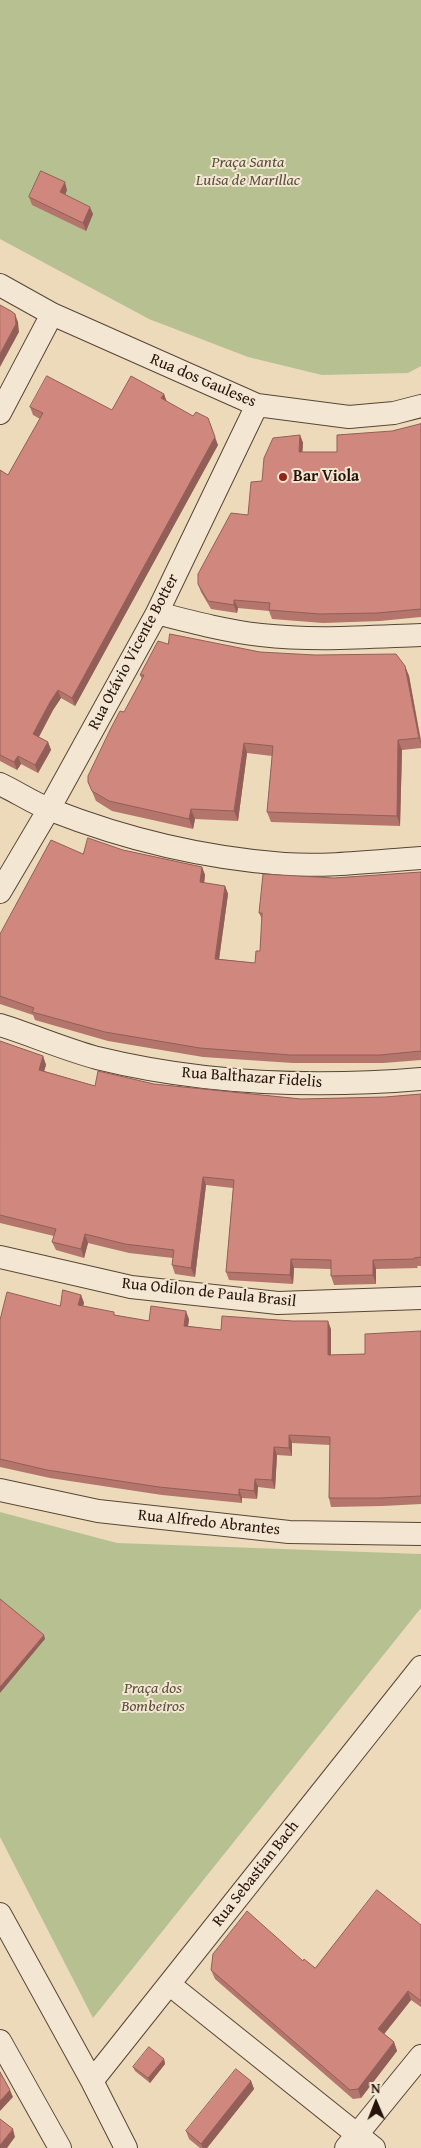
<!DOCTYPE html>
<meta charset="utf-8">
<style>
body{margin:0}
#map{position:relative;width:421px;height:2148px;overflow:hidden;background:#ecdabb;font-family:"Gentium Book Plus",serif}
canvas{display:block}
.north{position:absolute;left:351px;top:2078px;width:50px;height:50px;-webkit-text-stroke:4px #f3e7d3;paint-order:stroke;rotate:359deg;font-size:14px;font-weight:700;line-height:20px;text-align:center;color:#27130a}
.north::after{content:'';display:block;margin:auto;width:18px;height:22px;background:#27130a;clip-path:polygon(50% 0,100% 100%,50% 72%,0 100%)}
</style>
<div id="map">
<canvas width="421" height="2148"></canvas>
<div class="north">N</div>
</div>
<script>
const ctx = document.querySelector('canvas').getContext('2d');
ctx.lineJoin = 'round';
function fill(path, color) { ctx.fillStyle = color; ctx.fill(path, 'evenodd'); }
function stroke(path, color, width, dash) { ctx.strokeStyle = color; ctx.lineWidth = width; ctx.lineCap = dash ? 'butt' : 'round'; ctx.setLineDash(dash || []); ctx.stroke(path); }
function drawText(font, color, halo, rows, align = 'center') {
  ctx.font = font + ' "Gentium Book Plus",serif'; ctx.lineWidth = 4; ctx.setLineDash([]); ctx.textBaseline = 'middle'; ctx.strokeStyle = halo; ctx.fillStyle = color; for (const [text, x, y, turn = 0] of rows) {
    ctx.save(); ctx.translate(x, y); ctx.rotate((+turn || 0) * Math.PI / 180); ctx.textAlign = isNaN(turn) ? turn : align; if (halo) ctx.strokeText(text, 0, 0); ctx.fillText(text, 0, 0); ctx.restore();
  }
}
fill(new Path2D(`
 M0,0H421V366L408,373L322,375L248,357L149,319L0,239Z
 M0,1512L117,1543L421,1554V1608L93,2018L0,1837Z`), '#b7c091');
const minor = new Path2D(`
 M0,285L52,314L257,405L349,417L394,413L421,406
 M0,413L52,314
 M157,613C192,622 226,631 261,635C314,641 368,637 421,635
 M0,784C17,792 33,803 51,810C125,839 205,858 284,864C330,867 376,861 421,858
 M0,892L49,809L157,613L257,405
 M0,1025C32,1035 64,1049 97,1058C203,1084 313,1088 421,1079
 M0,1257L131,1287L278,1303L421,1298
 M0,1490L98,1511L289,1532L421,1534
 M0,1914L92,2081L126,2148
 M169,1984L374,2148
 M0,2041L60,2148
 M92,2081L421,1667
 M346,2148L421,2056`);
stroke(minor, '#584536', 24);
stroke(minor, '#f3e7d3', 22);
fill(new Path2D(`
 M67,190L65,195L93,214L86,231L32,205L29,197Z
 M164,394L166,402L218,445L75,706L61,698L53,710L39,737L48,742L51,750L38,773L21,764L17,770L0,761V470L8,475L40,419L33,415L30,407L112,410Z
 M421,424V617L380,621L323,623L272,619L269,611L238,608L237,613L211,609L201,592L198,584L248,515L300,435L303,443L302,452H337L392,431Z
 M168,644L260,652L405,666L409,676L421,740V748L402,750L400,826L271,822L267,812L272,756L247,753L238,821L195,819L193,829L112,811L96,801L88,782L142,679L140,675Z
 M123,850L202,867L205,875L204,883L225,886L228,894L219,959L255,963L260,951L262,919L259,913L334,878L421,872V1060L383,1063H293L203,1057L108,1041L35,1020L33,1015L0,1004V934L83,854Z
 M0,1041L43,1056L46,1065L44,1071L95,1086L154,1084L301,1099L385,1097L421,1094V1266H417L418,1268L376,1269V1284L334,1285L331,1276V1269L294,1268L293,1284L229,1280L226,1272L233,1188L206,1185L195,1277L175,1274L172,1265L173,1258L129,1253L88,1243L84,1258L56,1250L52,1242L54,1236L0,1223Z
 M81,1295L84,1303L83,1306L115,1315L149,1321L189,1319L188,1326L221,1330L331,1329V1355L365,1354L421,1331V1504L383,1506L331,1507L329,1498L330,1445L292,1443V1456L277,1455L275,1489L258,1487L257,1499L242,1498V1503L162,1495L50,1478L0,1467V1320L60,1306Z
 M421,1925V2007L411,2000L384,2034L394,2042L397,2051L361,2098L353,2099L215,1979L211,1970L303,1961L315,1968Z
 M164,2059L165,2064L150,2083L135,2071L133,2067Z
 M251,2081L254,2089L207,2148H200L189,2139L186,2131Z`), '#b3756c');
fill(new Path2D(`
 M65,182L67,190L63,200L60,192Z
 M90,207L93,214L86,231L83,223Z
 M15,314L18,322L19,332L0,367V354Z
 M164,394L167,402L161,398Z
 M208,418L218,445L75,706L72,698Z
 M300,435L303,443L302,460L299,452Z
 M234,600L238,608L237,613L234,605Z
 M405,666L409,676L421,744L419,738Z
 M58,690L61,698L53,710L36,742L33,734L50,702Z
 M398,740L402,750L400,826L397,816Z
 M48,742L51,750L38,773L35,765Z
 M244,743L247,753L238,821L234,811Z
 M18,756L21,764L17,770L14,762Z
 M191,809L195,819L193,829L189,819Z
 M202,867L205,875L203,891L200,882Z
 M225,886L228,894L218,967L215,959Z
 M43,1056L46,1065L42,1078L39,1070Z
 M203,1177L206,1185L195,1277L191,1268Z
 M85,1234L88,1243L84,1258L81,1249Z
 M291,1259L294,1268L293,1284L290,1275Z
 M373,1260L376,1269V1284L373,1275Z
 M81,1295L84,1303L81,1313L78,1305Z
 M186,1311L189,1319L187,1334L184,1326Z
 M328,1321L331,1329V1363L328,1355Z
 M289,1435L292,1443V1456L289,1448Z
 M274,1447L277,1455L275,1489L272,1480Z
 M255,1479L258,1487L257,1499L254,1491Z
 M239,1489L242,1498V1503L239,1495Z
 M44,1635L45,1639L0,1693V1687Z
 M408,1991L411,2000L381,2038L378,2029Z
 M394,2042L397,2051L361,2098L358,2089Z
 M164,2059L165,2064L150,2083L148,2078Z
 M251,2081L254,2089L207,2148H203L201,2144Z
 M10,2090L13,2097L0,2111V2101Z
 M13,2129L15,2137L7,2148H0V2145Z`), '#925f58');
const building = new Path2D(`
 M41,171L65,182L60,192L90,207L83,223L29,197Z
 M0,305L11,311L15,314L16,324L0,354Z
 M47,376L112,410L131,376L164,394L161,398L193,416L196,412L208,418L215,437L72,698L58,690L50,702L33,734L48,742L35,765L18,756L14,762L0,755V470L8,475L43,413L30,407Z
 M421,424V609L377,613L320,614L269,610L270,603L234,600V605L208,601L198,584V574L231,513L248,515L251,482L262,481L264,458L273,438L300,435L299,452H337V435L392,431Z
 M170,634L260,652L315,655L396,654L405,666L419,738L398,740L397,816L267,812L273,746L244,743L234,811L191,809L189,819L109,801L92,791L88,782V776L111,728L120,711L124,712L144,675H140L158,641L168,644Z
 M88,838L123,850L202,867L200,882L225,886L215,959L255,963L256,951H260L262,913H259L263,874L334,878L421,872V1051L380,1055H290L200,1048L105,1032L32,1012L34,1008L0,996V934L51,840L83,854Z
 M0,1041L43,1056L39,1070L95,1086L98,1071L154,1084L301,1099L385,1097L421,1094V1257L414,1258V1259L373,1260V1275L331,1276V1260L291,1259L290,1275L226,1272L234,1180L203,1177L191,1268L172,1265L174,1250L125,1244L85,1234L81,1249L52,1242L56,1229L0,1215Z
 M63,1290L81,1295L78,1305L114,1312V1315L149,1321L151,1306L186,1311L184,1326L221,1330L222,1316L293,1321H328V1355L365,1354V1334L421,1331V1496L380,1498H329L330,1437L289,1435V1448L274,1447L272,1480L255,1479L254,1491L239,1489V1495L159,1487L47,1470L0,1459V1320L7,1292L60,1306Z
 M0,1599L44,1635L0,1687Z
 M377,1890L421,1925V2001L408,1991L378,2029L394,2042L358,2089L350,2090L211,1970L213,1954L247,1911L303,1961L304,1959L315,1968Z
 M149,2047L164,2059L148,2078L133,2067Z
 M236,2069L251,2081L201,2144L186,2131Z
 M0,2072L10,2090L0,2101Z
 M0,2119L13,2129L0,2145Z`);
fill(building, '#d0887e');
stroke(building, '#925f58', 1);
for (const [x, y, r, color] of [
 [283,477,5,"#8f2418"]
]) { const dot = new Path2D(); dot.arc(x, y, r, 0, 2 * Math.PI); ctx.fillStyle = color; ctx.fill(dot); stroke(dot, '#f3e7d3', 2); }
drawText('italic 16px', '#595039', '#f3e7d3', [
 ["Praça Santa",248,163],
 ["Luisa de Marillac",248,181],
 ["Praça dos",153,1689],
 ["Bombeiros",153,1707]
]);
drawText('16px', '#27130a', '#f3e7d3', [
 ["Rua dos Gauleses",203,381,23],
 ["Rua Otávio Vicente Botter",134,652,-62],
 ["Rua Balthazar Fidelis",252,1078,4],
 ["Rua Odilon de Paula Brasil",209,1293,6],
 ["Rua Alfredo Abrantes",209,1523,6],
 ["Rua Sebastian Bach",256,1874,-52]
]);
drawText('bold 16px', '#27130a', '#f3e7d3', [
 ["Bar Viola",293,477]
], 'left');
</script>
